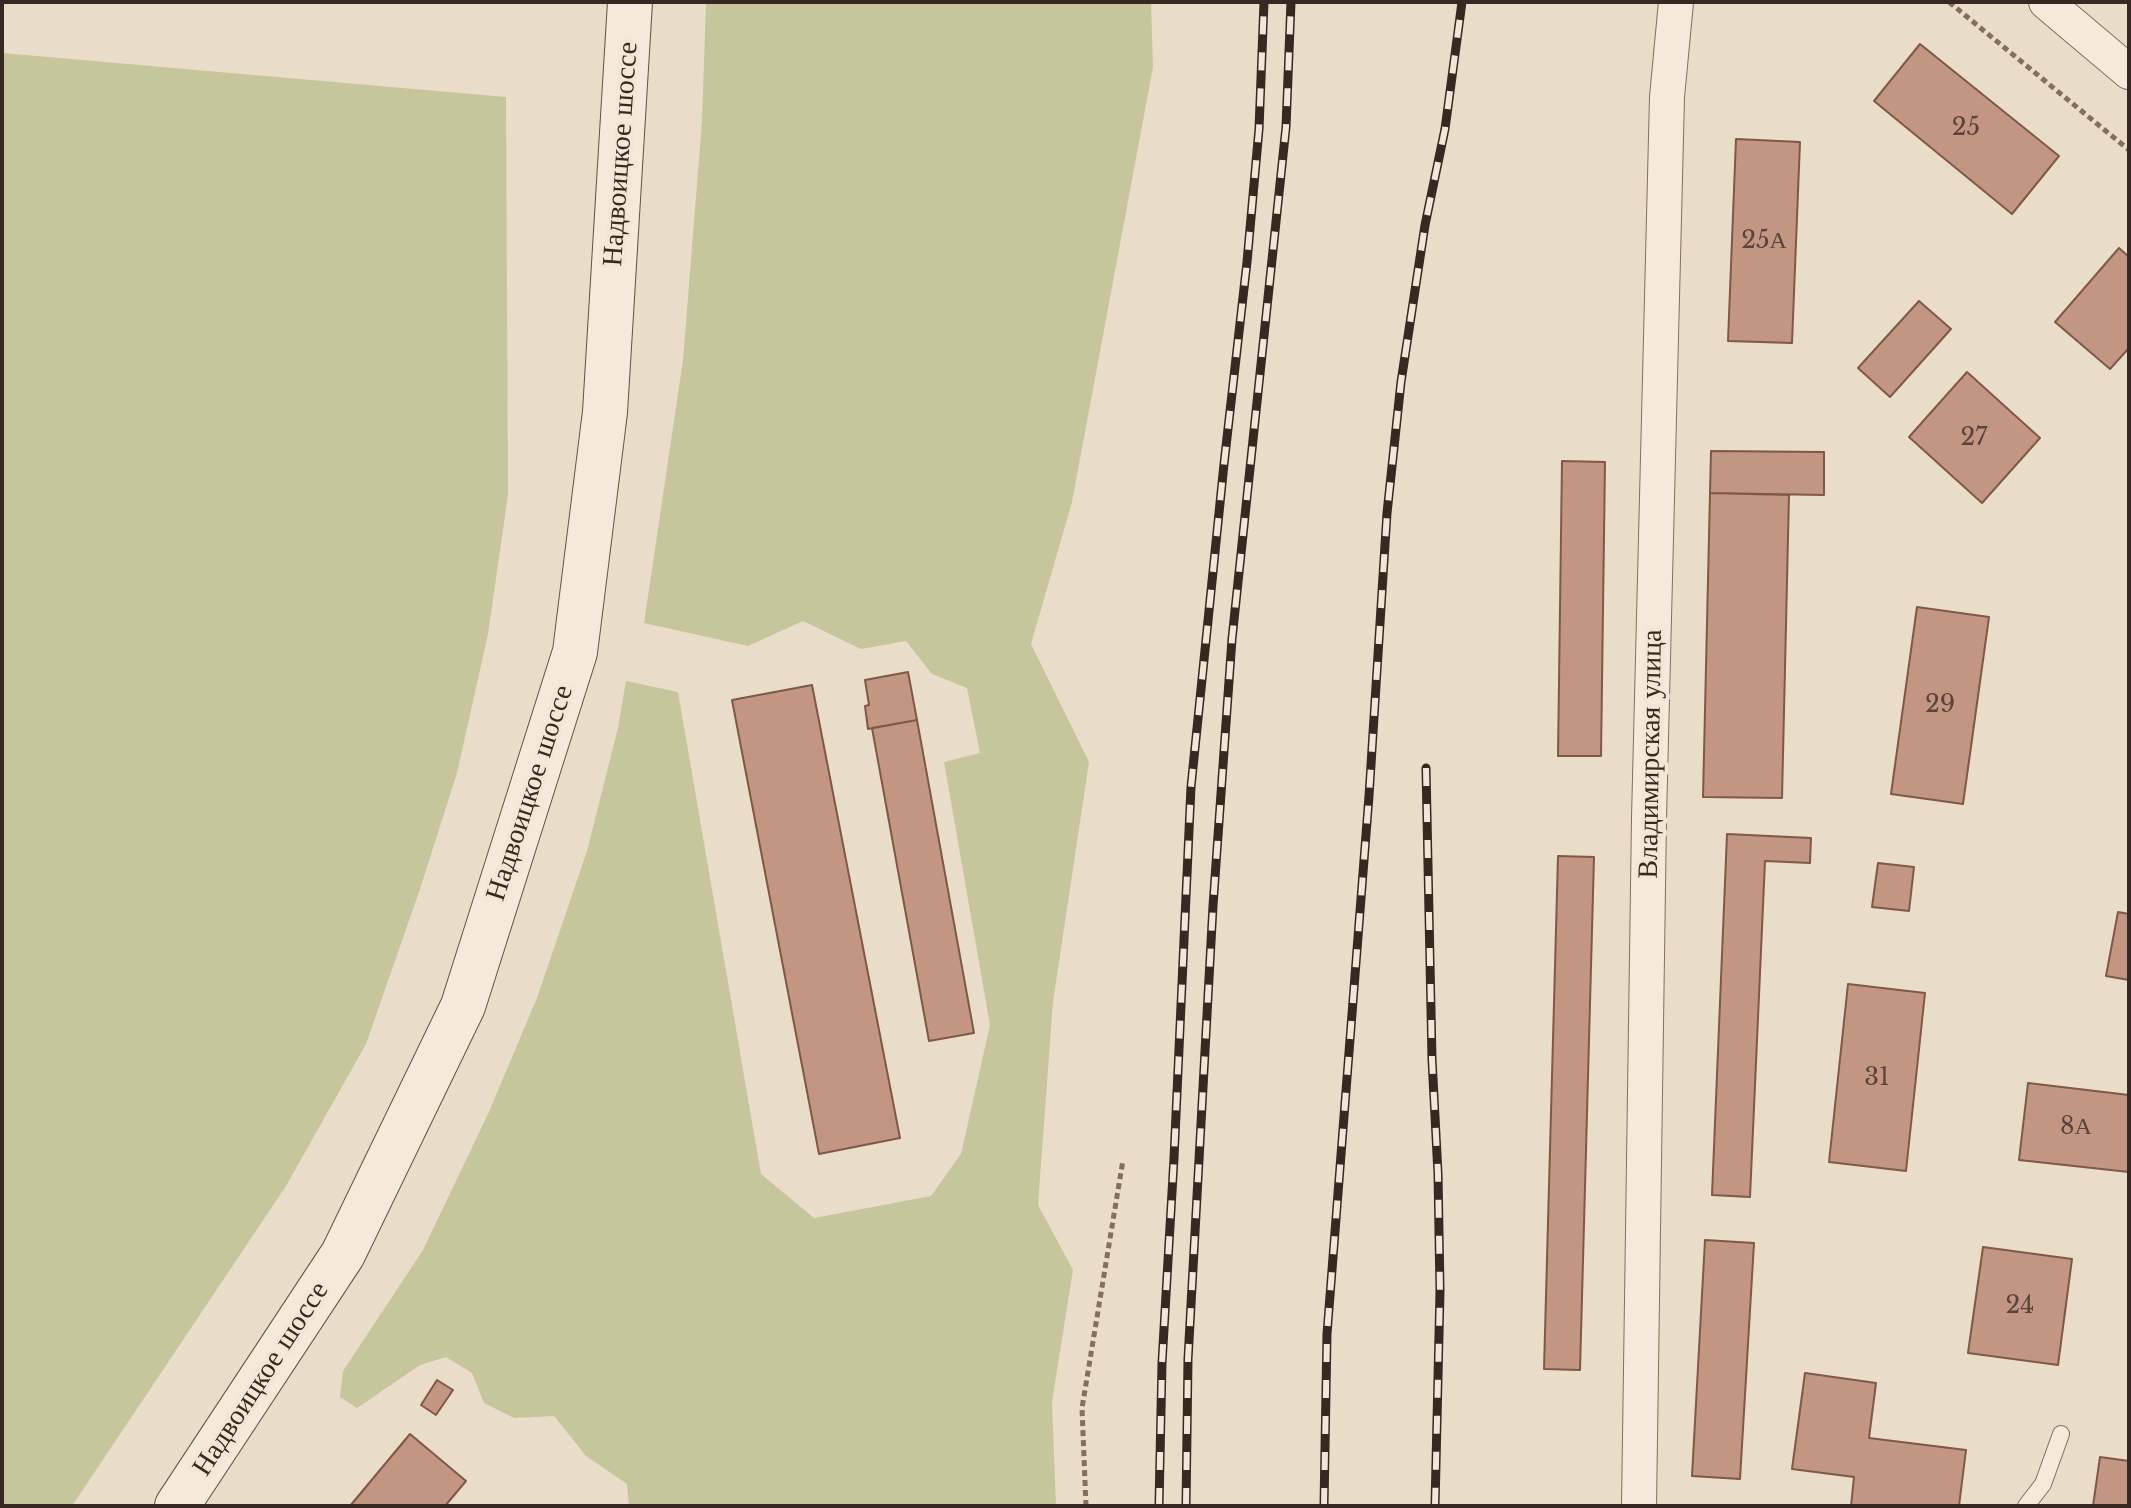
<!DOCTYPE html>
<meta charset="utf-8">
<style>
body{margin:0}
#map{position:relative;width:2131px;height:1508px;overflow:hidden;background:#e9dcc8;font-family:"Libre Baskerville",serif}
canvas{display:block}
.frame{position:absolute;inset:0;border:4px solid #352921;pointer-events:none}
</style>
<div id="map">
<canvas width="2131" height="1508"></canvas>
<div class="frame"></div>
</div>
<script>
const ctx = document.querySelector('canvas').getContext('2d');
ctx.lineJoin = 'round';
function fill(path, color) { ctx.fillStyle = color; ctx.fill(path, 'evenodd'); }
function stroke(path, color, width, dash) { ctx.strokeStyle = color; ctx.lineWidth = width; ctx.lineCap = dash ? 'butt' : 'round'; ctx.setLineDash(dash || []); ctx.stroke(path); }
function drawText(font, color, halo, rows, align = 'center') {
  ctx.font = font + ' "Libre Baskerville",serif'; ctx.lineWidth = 8; ctx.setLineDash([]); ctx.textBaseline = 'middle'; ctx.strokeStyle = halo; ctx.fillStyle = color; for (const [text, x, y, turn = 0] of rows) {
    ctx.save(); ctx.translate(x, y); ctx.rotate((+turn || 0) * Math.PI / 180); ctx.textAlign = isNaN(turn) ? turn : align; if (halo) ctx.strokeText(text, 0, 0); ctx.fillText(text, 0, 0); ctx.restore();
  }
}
fill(new Path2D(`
 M706,2H1151L1153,67L1072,502L1031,644L1089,762L1053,1002L1038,1205L1073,1270L1052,1402L1056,1506H629L627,1484L586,1456L554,1416L514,1418L484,1403L472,1373L446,1357L420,1365L357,1408L340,1397L343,1371L423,1250L488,1114L537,998L587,851L618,728L626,681L678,692L761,1174L814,1218L931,1196L961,1154L990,1025L944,762L980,753L967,688L932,674L906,641L861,649L803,621L748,646L644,623L683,360L702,121Z
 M2,53L506,97L508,495L488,634L457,773L420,889L366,1044L286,1186L72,1506H2Z`), '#c6c69d');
const building = new Path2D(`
 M1920,44L2059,156L2012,214L1874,101Z
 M1736,139L1800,142L1792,343L1728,341Z
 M2119,248L2129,257V348L2110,369L2055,322Z
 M1919,301L1951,329L1890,397L1858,368Z
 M1967,372L2040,438L1982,503L1909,437Z
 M1711,451L1824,452V495L1710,493Z
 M1562,461L1605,462L1601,756H1558Z
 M1710,493L1789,495L1782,798L1703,797Z
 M1917,607L1989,617L1963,804L1891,794Z
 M908,672L917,720L868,729L865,706L869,705L865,680Z
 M812,685L900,1138L819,1154L732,700Z
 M917,720L974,1033L929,1041L872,728Z
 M1727,834L1811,838L1810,863L1765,861L1750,1197L1712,1195Z
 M1558,856L1594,857L1580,1370L1544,1369Z
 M1878,863L1914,867L1909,911L1872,907Z
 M2118,912L2129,914V980L2106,976Z
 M1848,984L1925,993L1906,1171L1829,1162Z
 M2028,1083L2129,1095V1172L2019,1160Z
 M1705,1240L1754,1243L1740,1479L1692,1476Z
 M1983,1247L2072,1259L2058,1365L1968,1353Z
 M1805,1373L1876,1383L1869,1438L1966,1450L1959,1506H1851L1854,1477L1792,1469Z
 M437,1380L453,1390L436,1415L421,1405Z
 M410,1434L466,1481L445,1506H350Z
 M2100,1457L2129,1461V1506H2093Z`);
fill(building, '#c39683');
stroke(building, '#7f5848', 2);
const lane = new Path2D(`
 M2026,1506L2043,1484L2061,1434`);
const street = new Path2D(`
 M2046,2L2129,72
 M1639,1506L1649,818L1667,97L1676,2`);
const secondary = new Path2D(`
 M177,1506L343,1254L463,1006L575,652L605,412L630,2`);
stroke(lane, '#836e5f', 18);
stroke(street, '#836e5f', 36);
stroke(secondary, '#655042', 46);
stroke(new Path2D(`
 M1949,2L2129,150
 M1086,1506L1082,1408L1123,1160`), '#836e5f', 5, [6, 4]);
stroke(lane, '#f5eada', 16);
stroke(street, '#f5eada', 34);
stroke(secondary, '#f5eada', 44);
const rail = new Path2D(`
 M1426,768L1432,1059L1438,1174L1440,1291L1435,1506
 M1159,1506L1162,1363L1174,1158L1191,787L1224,464L1247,262L1259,129L1264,2
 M1186,1506L1188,1359L1213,906L1232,639L1286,127L1291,2
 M1324,1506L1327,1334L1369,796L1387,513L1401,382L1425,225L1445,129L1462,2`);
stroke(rail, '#352921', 9);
stroke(rail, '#f2e7d7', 6, [18]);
drawText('24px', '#58443a', null, [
 ["25",1966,128],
 ["25А",1764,241],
 ["27",1974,438],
 ["29",1940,705],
 ["31",1877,1078],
 ["8А",2076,1127],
 ["24",2020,1306]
]);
drawText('28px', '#352921', '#f2e7d7', [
 ["Надвоицкое шоссе",621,154,-86],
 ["Владимирская улица",1651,754,-89],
 ["Надвоицкое шоссе",530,793,-72],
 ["Надвоицкое шоссе",261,1379,-57]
]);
</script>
